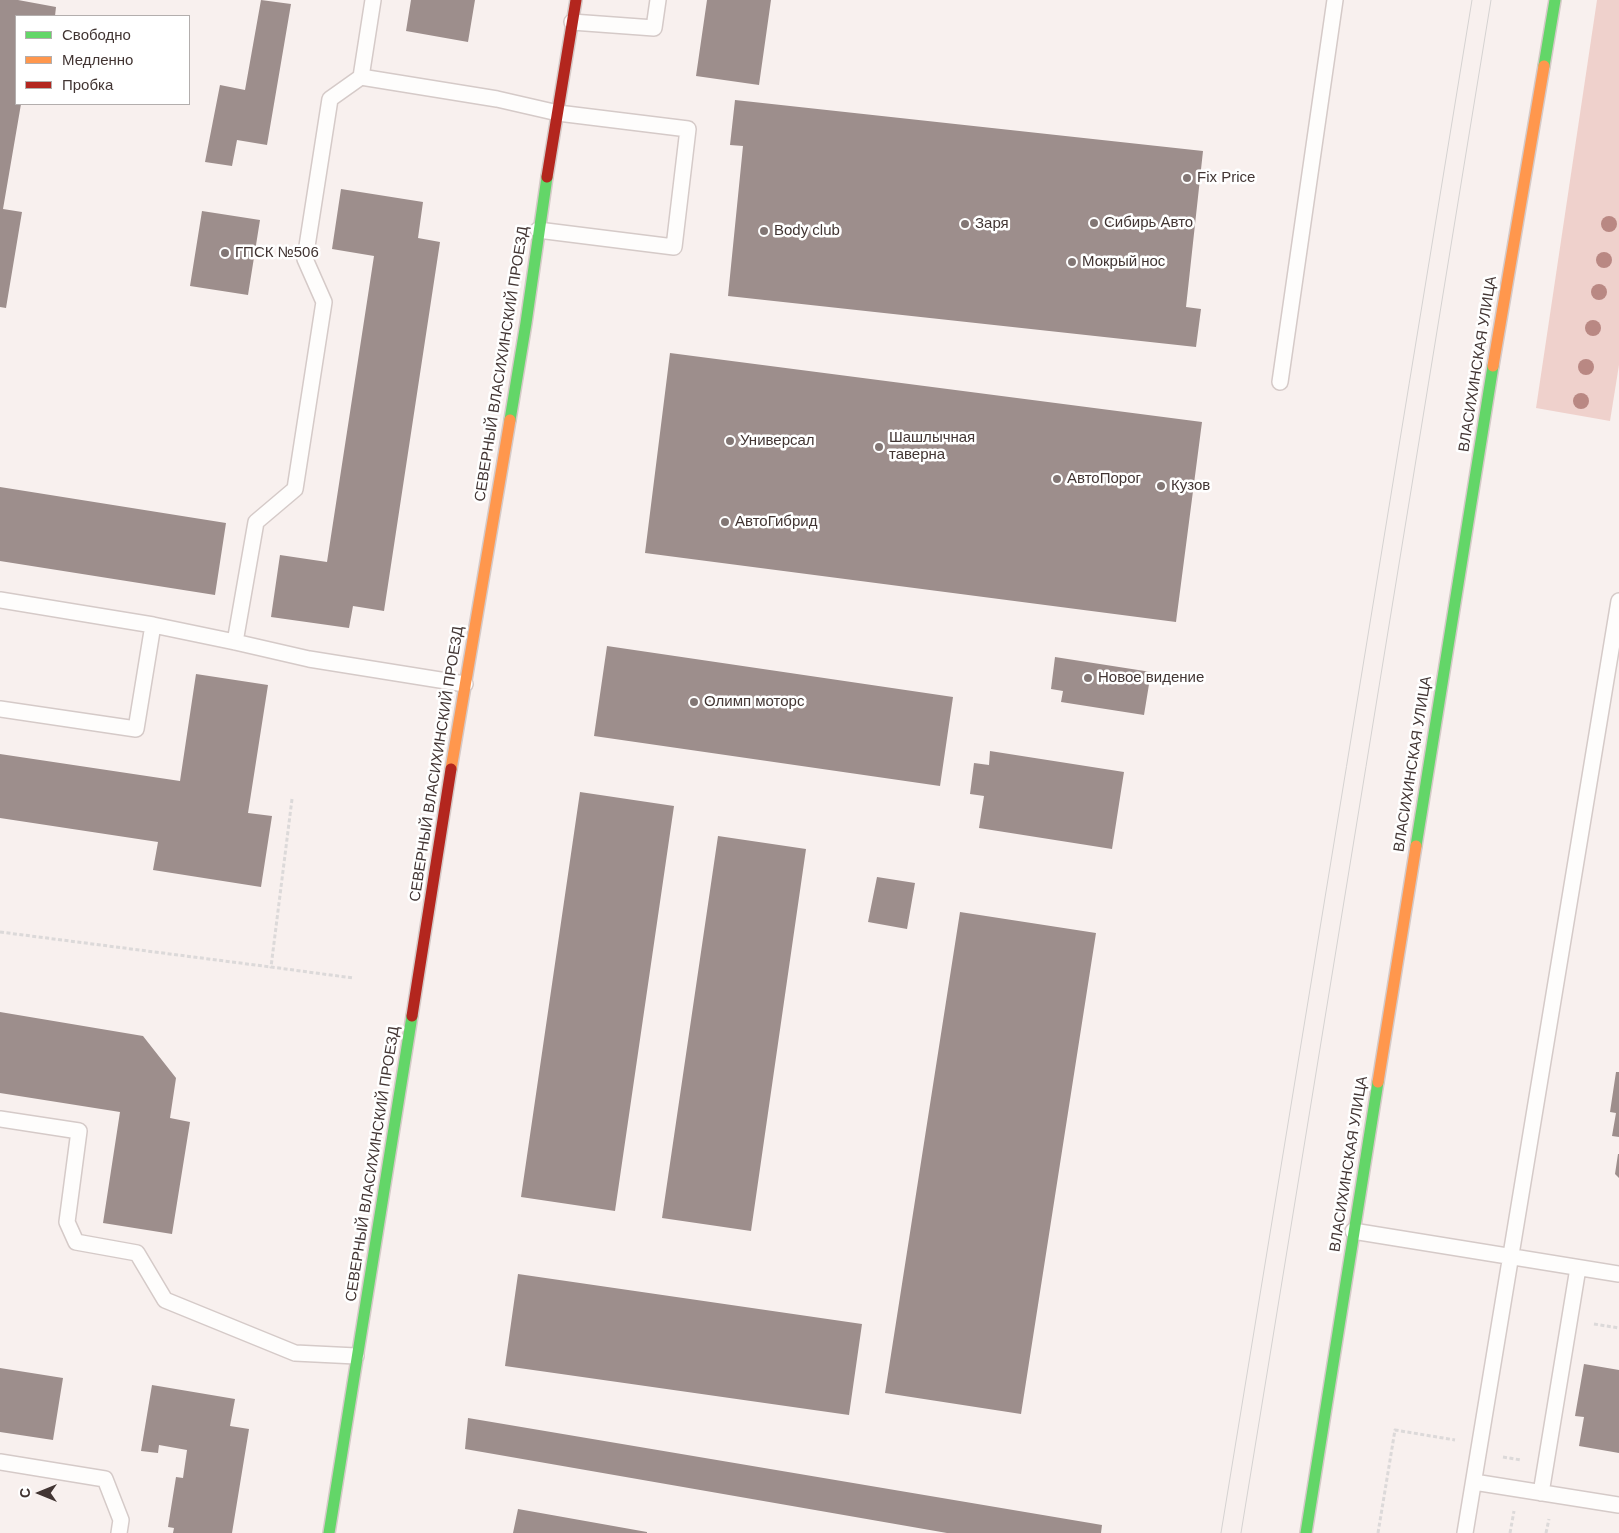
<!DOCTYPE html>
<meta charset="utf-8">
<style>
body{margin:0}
#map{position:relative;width:1619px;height:1533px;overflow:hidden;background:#f8f0ee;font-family:Helvetica,sans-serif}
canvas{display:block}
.legend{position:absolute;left:15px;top:15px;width:175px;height:90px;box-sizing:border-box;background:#fff;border:1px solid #b3aead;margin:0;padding:6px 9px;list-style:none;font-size:15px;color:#423533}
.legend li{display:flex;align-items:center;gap:10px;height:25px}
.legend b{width:25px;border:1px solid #b3aead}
.north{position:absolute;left:15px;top:1468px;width:50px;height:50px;-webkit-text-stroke:4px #fff;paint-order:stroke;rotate:270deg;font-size:14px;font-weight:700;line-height:20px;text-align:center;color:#423533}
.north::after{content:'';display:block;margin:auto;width:18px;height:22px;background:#423533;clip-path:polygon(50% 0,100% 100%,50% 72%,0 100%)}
</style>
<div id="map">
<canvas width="1619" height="1533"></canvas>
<ul class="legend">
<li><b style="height:6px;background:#63d668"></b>Свободно</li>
<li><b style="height:6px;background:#ff974d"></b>Медленно</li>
<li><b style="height:6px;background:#b3261e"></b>Пробка</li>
</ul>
<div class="north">С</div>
</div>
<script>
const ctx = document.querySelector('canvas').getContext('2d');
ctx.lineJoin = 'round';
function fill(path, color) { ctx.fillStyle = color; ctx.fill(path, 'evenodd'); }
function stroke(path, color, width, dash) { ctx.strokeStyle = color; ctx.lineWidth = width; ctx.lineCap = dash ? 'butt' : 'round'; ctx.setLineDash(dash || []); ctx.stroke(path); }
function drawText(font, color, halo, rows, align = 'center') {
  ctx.font = font + ' Helvetica,sans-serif'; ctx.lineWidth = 5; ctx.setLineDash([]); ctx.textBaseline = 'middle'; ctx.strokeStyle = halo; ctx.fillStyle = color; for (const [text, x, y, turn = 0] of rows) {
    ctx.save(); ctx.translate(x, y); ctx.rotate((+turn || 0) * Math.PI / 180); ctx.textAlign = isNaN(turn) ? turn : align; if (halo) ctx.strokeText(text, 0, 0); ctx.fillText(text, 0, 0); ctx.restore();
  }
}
fill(new Path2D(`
 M1597,0H1619V365L1610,421L1536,408Z`), '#efd1cc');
fill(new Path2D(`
 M0,0H18L56,7L55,16H16V104H21L3,209L22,212L6,308L0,307Z
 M261,0L291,4L267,145L237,140L232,166L205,162L220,85L245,90Z
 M411,0H475L468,42L406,31Z
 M707,0H771L759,85L696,76Z
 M735,100L1203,151L1186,307L1201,309L1196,347L728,296L743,146L730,145Z
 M341,189L423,202L418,238L440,242L384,611L353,606L349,628L271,617L280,555L327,562L374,256L332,249Z
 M202,211L260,220L248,295L190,286Z
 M670,353L1202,422L1176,622L645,553Z
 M0,487L226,523L215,595L0,561Z
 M607,646L953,697L940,786L594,736Z
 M1055,657L1151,672L1144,715L1061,702L1063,691L1051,689Z
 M196,674L268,685L248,813L272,816L261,887L153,870L158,842L0,818V754L180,781Z
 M990,751L1124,772L1112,849L979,828L984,796L970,794L974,763L989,765Z
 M580,792L674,806L615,1211L521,1197Z
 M718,836L806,849L751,1231L662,1218Z
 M877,877L915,883L907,929L868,922Z
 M960,912L1096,933L1021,1414L885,1393Z
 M0,1012L143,1036L176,1078L170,1118L190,1122L172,1234L103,1223L120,1112L0,1093Z
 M1616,1072H1619V1137L1612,1136L1616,1113L1610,1112Z
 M1618,1154H1619V1178L1615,1174Z
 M518,1274L862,1324L849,1415L505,1366Z
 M1584,1364L1619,1370V1453L1579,1446L1584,1417L1575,1416Z
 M0,1368L63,1378L53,1440L0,1432Z
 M152,1385L235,1399L230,1426L249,1429L232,1533H173L174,1528L168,1527L176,1477L183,1478L187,1450L159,1445L158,1453L141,1451Z
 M468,1418L1102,1525L1101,1533H947L465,1449Z
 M518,1509L647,1532V1533H513Z`), '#9d8e8c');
const lane = new Path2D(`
 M373,0L361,77L497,99L558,113L688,129L674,247L538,230
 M572,22L654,28L658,0
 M1280,382L1335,0
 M0,600L153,625L235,642L309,659L465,684
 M235,642L256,522L295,489L324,302L305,259L330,99L361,77
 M0,709L136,729L153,625
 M0,1119L79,1131L67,1222L76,1242L137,1253L165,1300L295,1353L356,1356
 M1353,1231L1619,1274
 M0,1462L105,1479L121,1520L119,1533
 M1474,1482L1619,1505
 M1541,1493L1578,1268
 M1465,1533L1619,601`);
const fast = new Path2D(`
 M1544,66L1555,0
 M510,420L526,323L547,177
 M1416,846L1493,366
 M329,1533L412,1016
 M1306,1533L1378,1082`);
const slow = new Path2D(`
 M1493,366L1544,66
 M451,769L510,420
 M1378,1082L1416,846`);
const jam = new Path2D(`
 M547,177L576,0
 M412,1016L451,769`);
stroke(lane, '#d5cac8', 18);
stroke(fast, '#d5cac8', 14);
stroke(slow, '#d5cac8', 14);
stroke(jam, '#d5cac8', 14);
stroke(new Path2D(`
 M292,799L271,967L353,978
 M0,932L271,967
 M1594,1324L1619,1328
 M1503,1457L1521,1460
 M1378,1533L1395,1430L1455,1440
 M1510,1533L1514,1511
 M1546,1533L1549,1519`), '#dcd9d9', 3, [4, 2.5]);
stroke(lane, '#fefdfc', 15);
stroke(fast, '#63d668', 11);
stroke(slow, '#ff974d', 11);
stroke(jam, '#b3261e', 11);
stroke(new Path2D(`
 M1221,1533L1472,0
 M1241,1533L1491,0`), '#d5d2d1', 1);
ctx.fillStyle = '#b98883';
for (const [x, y] of [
 [1609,224],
 [1604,260],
 [1599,292],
 [1593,328],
 [1586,367],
 [1581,401]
]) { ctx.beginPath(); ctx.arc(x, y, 8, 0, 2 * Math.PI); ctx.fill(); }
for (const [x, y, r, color] of [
 [1187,178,5,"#827674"],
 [1094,223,5,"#827674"],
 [965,224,5,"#827674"],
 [764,231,5,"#827674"],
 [225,253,5,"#827674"],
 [1072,262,5,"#827674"],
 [730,441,5,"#827674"],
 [879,447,5,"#827674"],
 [1057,479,5,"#827674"],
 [1161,486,5,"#827674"],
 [725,522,5,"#827674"],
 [1088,678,5,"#827674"],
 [694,702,5,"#827674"]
]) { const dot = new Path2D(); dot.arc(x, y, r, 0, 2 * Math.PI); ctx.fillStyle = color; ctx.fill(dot); stroke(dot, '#fff', 2); }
drawText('15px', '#423533', '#fff', [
 ["Fix Price",1197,178],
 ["Сибирь Авто",1104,223],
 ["Заря",975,224],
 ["Body club",774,231],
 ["ГПСК №506",235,253],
 ["Мокрый нос",1082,262],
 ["Шашлычная",889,438],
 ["таверна",889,455],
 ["Универсал",740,441],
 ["АвтоПорог",1067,479],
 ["Кузов",1171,486],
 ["АвтоГибрид",735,522],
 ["Новое видение",1098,678],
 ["Олимп моторс",704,702]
], 'left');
drawText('15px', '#423533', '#fff', [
 ["СЕВЕРНЫЙ ВЛАСИХИНСКИЙ ПРОЕЗД",502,364,-81],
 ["ВЛАСИХИНСКАЯ УЛИЦА",1478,364,-81],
 ["СЕВЕРНЫЙ ВЛАСИХИНСКИЙ ПРОЕЗД",437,764,-81],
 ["ВЛАСИХИНСКАЯ УЛИЦА",1413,764,-81],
 ["СЕВЕРНЫЙ ВЛАСИХИНСКИЙ ПРОЕЗД",373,1164,-81],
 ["ВЛАСИХИНСКАЯ УЛИЦА",1349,1164,-81]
]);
</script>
